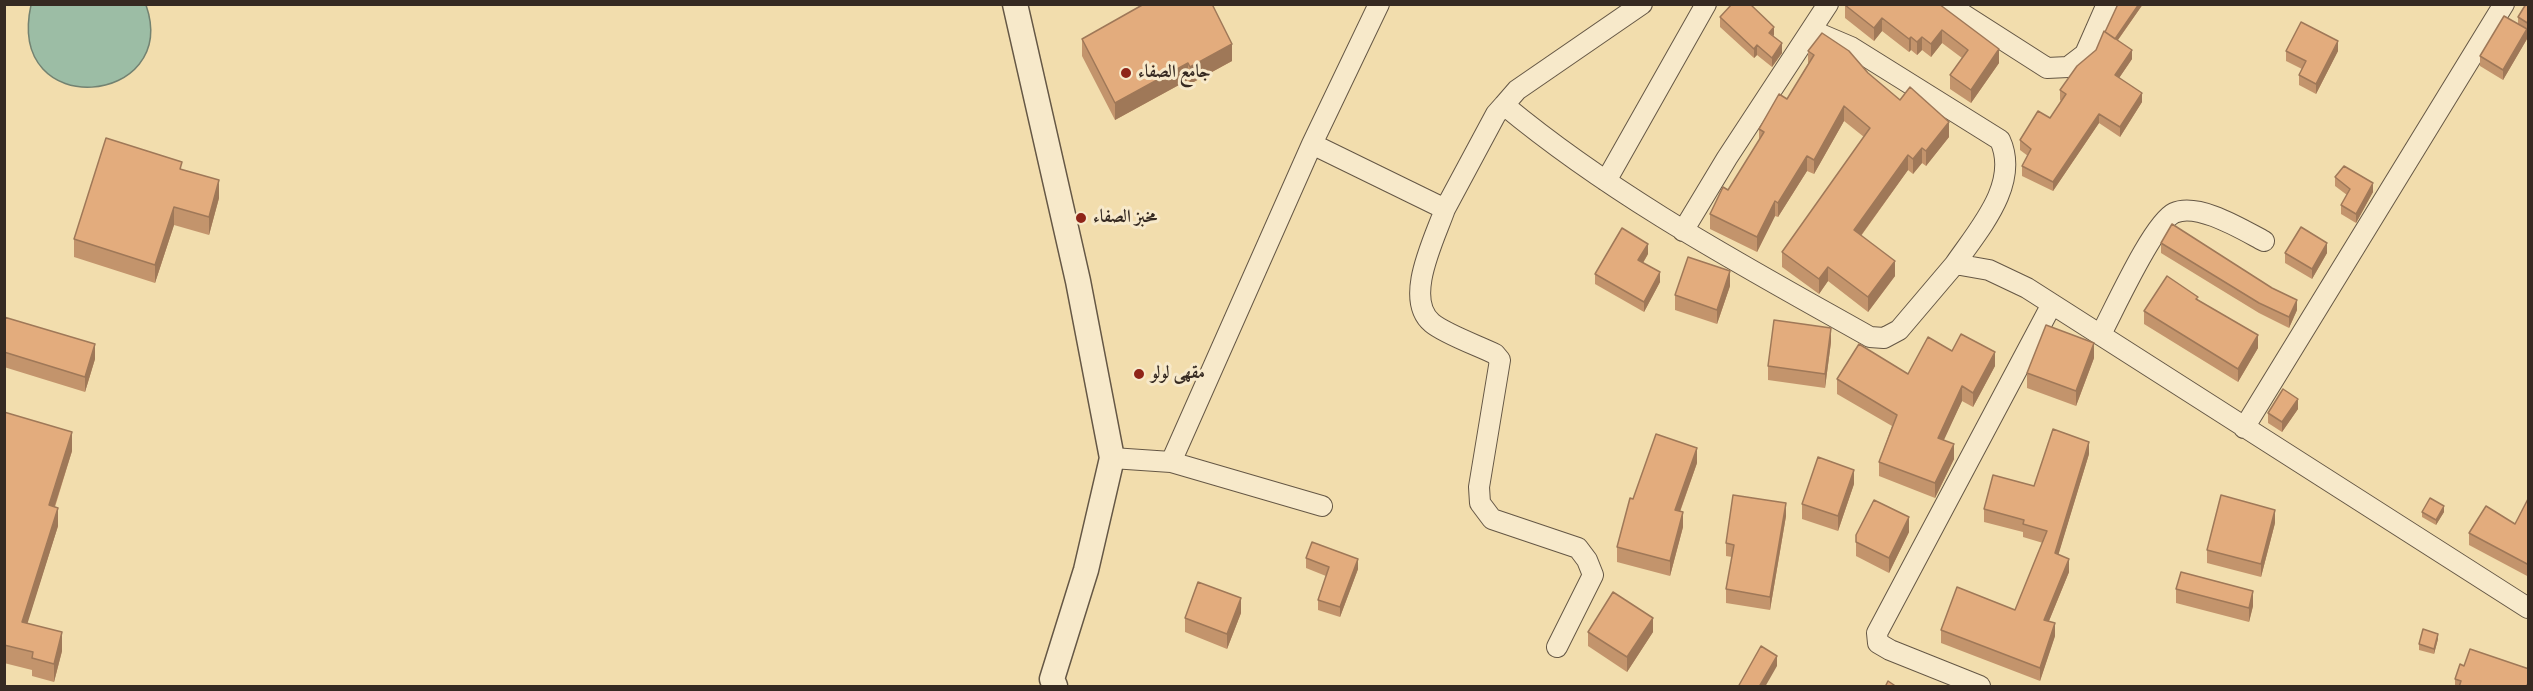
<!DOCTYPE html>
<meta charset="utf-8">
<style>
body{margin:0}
#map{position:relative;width:2533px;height:691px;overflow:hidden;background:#f2ddad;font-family:"IM FELL French Canon",serif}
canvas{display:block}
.frame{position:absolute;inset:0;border:6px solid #362a22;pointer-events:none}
</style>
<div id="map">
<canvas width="2533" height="691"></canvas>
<div class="frame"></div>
</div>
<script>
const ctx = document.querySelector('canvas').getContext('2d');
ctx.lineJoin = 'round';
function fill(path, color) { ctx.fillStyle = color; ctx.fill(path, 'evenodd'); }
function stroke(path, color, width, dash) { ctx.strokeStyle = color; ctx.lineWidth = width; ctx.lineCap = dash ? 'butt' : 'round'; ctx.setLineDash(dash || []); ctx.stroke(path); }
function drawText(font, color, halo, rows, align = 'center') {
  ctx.font = font + ' "IM FELL French Canon",Amiri,serif'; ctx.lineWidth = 6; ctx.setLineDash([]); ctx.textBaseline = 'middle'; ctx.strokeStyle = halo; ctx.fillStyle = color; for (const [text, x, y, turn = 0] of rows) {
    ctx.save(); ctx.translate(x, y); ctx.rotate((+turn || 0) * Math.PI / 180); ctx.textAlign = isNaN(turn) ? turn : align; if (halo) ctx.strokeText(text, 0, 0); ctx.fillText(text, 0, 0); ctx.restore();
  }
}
const water = new Path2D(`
 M31,5H146C181,106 5,123 31,5Z`);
fill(water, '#9cbda5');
stroke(water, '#738271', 1.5);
const minor = new Path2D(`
 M1642,4L1517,90L1504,105C1616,198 1744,266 1870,337L1884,338L1899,330L1955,264L1989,270L2027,288L2528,608
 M1947,4L2047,68L2068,67L2085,54L2107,4
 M1811,30L1828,4
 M1312,144L1445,209L1496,114L1504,105
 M1606,181L1706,4
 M1445,209C1435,238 1403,299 1432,323C1445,334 1479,346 1495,354L1500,360L1479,487L1480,503L1492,519L1578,548L1587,560L1593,575L1557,647
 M1683,231L1727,158L1811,30L1851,47L2000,140C2020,184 1979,229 1955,264
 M2101,334C2114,310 2153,223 2174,213C2198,202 2243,230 2264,241
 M2244,428L2504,4
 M1112,458L1171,462L1312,144L1379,4
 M1171,462L1322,506
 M1980,686L1890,650L1878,643L1877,633L2052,304`);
const tertiary = new Path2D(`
 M1015,4L1078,281L1112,458L1086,570L1052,679L1055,686`);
stroke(minor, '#655745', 22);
stroke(tertiary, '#655745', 27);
stroke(minor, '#f7e9ca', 20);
stroke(tertiary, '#f7e9ca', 24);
fill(new Path2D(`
 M1939,4L1999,63L1971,103L1950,89V75L1962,58L1942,43L1931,57L1922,50L1917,55L1911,50L1909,52L1882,31L1874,41L1845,18V5Z
 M2143,4L2118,40L2132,59L2119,78L2142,102L2120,137L2099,123L2053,191L2022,176V166L2028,156L2020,150V140L2050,118L2061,101L2060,100V90L2096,50L2105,32Z
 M2529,4V36L2527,35V39L2503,80L2480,66V56L2518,24V17Z
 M1720,17L1774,37L1782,53L1772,67L1757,55L1754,58L1720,27Z
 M1082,39L1232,61L1190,84L1188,80L1115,120L1082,56Z
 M1808,51L1868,73L1900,100L1949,137L1926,166L1922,163L1913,174L1908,170L1861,236L1895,276L1868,312L1828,281L1819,294L1782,267V252L1864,137L1844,121L1814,174L1807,171L1778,217L1775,216L1757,252L1710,229V214L1728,190L1759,140V129L1787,99L1808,64Z
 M2286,51H2338L2316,94L2299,85V75L2302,69L2286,61Z
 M182,170L219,198L209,235L174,225L155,283L74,257V239Z
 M2335,177L2373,192L2356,223L2341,214V205L2347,195L2335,186Z
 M2161,243L2297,310L2289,328L2259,313L2161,253Z
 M2285,253H2327L2312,279L2285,263Z
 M1648,254L1643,263L1660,282L1644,312L1595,284V274Z
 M1730,286L1717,324L1675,310V295Z
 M2198,300L2258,348L2238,382L2144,324V311Z
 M4,317L95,359L85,392L4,367Z
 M1831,342L1825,388L1768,380V366Z
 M1952,351L1995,366L1973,407L1962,401L1943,440L1954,459L1935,498L1879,476V462L1892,426L1837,394V379L1908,374Z
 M2094,358L2076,406L2027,388V373Z
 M2298,409L2282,432L2268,423V413Z
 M4,412L72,451L55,507L58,526L27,623L62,651L54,682L32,676V670L4,663Z
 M2089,454L2058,555L2069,572L2049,621L2055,636L2040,681L1941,643V630L2015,610L2043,543L2023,537V532L1984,522V509L2034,486Z
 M1697,463L1680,512L1683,527L1670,576L1617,562V547L1633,499Z
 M1854,484L1838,531L1802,519V504Z
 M2529,497V577L2469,545V533L2515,524Z
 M2422,512H2444L2436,525L2422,517Z
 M1786,516L1770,610L1726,603V589L1732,557L1726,556V543Z
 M2275,523L2261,577L2207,563V550Z
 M1909,532L1889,573L1856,556V535Z
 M1306,558L1358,569L1340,617L1318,610V600L1326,576L1306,568Z
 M2176,589L2253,606L2249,622L2176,603Z
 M1241,613L1227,649L1185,632V618Z
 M1588,632H1653L1627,672L1588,646Z
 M2438,639L2434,654L2419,650V644Z
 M2464,666L2529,687H2455V679Z`), '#c3946c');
fill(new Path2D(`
 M2139,4H2143L2115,44V39Z
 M1882,18V31L1874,41V28Z
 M1774,27V36L1769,33Z
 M2527,29V39L2503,80V70Z
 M1942,30V43L1931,57V44Z
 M1911,37V50L1909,52V39Z
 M1922,37V50L1917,55V42Z
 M2338,41V51L2316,94V84Z
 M1782,43V53L1772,67V58Z
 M1232,44V61L1190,84V67Z
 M1757,45V55L1754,58V49Z
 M1999,49V63L1971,103V90Z
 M2132,50V59L2115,84V75Z
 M1188,63V80L1115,120V103Z
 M2142,93V102L2120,137V127Z
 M1844,106V121L1814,174V160Z
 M2099,114V123L2053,191V182Z
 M1949,122V137L1926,166V151Z
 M1922,148V163L1913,174V159Z
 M1908,155V170L1854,245V230Z
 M1807,156V171L1778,217V203Z
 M219,180V198L209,235V217Z
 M2373,183V192L2356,223V214Z
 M1775,201V216L1757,252V237Z
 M174,207V225L155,283V265Z
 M2327,243V253L2312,279V269Z
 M1648,244V254L1638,271V260Z
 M1895,261V276L1868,312V297Z
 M1828,267V281L1819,294V279Z
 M1730,271V286L1717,324V310Z
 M1660,272V282L1644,312V302Z
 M2297,300V310L2289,328V317Z
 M1831,328V342L1825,388V374Z
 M2258,335V348L2238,382V369Z
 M2094,343V358L2076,406V391Z
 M95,344V359L85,392V377Z
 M1995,352V366L1973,407V393Z
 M1962,386V401L1938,453V438Z
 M2298,399V409L2282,432V422Z
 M72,432V451L49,524V505Z
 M2089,442V454L2055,566V553Z
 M1954,444V459L1935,498V483Z
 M1697,448V463L1675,525V510Z
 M1854,470V484L1838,531V516Z
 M1786,503V516L1770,610V597Z
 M2444,506V512L2436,525V520Z
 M58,508V526L22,641V622Z
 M2275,510V523L2261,577V564Z
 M1683,512V527L1670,576V561Z
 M1909,517V532L1889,573V558Z
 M1358,559V569L1340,617V607Z
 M2069,559V572L2044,633V620Z
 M2253,591V606L2249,622V608Z
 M1241,598V613L1227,649V634Z
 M1653,618V632L1627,672V657Z
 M2055,623V636L2040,681V668Z
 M62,632V651L54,682V664Z
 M2438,634V639L2434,654V649Z
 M1777,656V666L1765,687H1759Z`), '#9f7858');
const building = new Path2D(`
 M1144,4H1212L1232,44L1190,67L1188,63L1115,103L1082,39Z
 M1732,4H1750L1774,27L1769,33L1782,43L1772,58L1757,45L1754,49L1720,17Z
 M1846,4H1939L1999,49L1971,90L1950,75L1968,50L1942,30L1931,44L1922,37L1917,42L1911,37L1909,39L1882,18L1874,28L1845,5Z
 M2118,4H2139L2115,39L2105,32Z
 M2526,4H2529V24L2518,17Z
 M2504,16L2527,29L2503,70L2480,56Z
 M2301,22L2338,41L2316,84L2299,75L2306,61L2286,51Z
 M2104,31L2132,50L2115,75L2142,93L2120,127L2099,114L2053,182L2022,166L2031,149L2020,140L2038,111L2050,118L2066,94L2060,90L2077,66L2096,50Z
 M1822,33L1849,51L1868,73L1900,100L1910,87L1949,122L1926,151L1922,148L1913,159L1908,155L1854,230L1895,261L1868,297L1828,267L1819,279L1782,252L1870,128L1844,106L1814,160L1807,156L1778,203L1775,201L1757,237L1710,214L1723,187L1728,190L1764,132L1759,129L1779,94L1787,99L1814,55L1808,51Z
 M106,138L182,162L180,169L219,180L209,217L174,207L155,265L74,239Z
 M2344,166L2373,183L2356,214L2341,205L2350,189L2335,177Z
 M2172,224L2272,288L2297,300L2289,317L2259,303L2161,243Z
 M2301,227L2327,243L2312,269L2285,253Z
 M1622,228L1648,244L1638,260L1660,272L1644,302L1595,274Z
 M1688,257L1730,271L1717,310L1675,295Z
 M2167,276L2198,297L2196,299L2258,335L2238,369L2144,311Z
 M4,317L95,344L85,377L4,352Z
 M1774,320L1831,328L1825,374L1768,366Z
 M2046,325L2094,343L2076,391L2027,373Z
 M1961,334L1995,352L1973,393L1962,386L1938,438L1954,444L1935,483L1879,462L1897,415L1837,379L1859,344L1908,374L1928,337L1952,351Z
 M2283,389L2298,399L2282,422L2268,413Z
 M4,412L72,432L49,505L58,508L22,622L62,632L54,664L32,658L33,652L4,645Z
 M2053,429L2089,442L2055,553L2069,559L2044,620L2055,623L2040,668L1941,630L1957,587L2015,610L2047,531L2023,524L2024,520L1984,509L1993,475L2034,486Z
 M1656,434L1697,448L1675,510L1683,512L1670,561L1617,547L1630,498L1633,499Z
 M1818,457L1854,470L1838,516L1802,504Z
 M1733,495L1786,503L1770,597L1726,589L1734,545L1726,543Z
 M2221,495L2275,510L2261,564L2207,550Z
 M2529,497V565L2469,533L2486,506L2515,524Z
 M2430,498L2444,506L2436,520L2422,512Z
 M1874,500L1909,517L1889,558L1856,542V535Z
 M1312,542L1358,559L1340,607L1318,600L1329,567L1306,558Z
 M2181,572L2253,591L2249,608L2176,589Z
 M1198,582L1241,598L1227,634L1185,618Z
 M1613,592L1653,618L1627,657L1588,632Z
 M2423,629L2438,634L2434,649L2419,644Z
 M1761,646L1777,656L1759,687H1738Z
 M2470,649L2529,669V681L2526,687H2459L2461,681L2455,679L2460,664L2464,666Z
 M1888,681L1897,687H1885Z`);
fill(building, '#e3ac7d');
stroke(building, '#9f7858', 1.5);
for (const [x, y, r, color] of [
 [1126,73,6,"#8f2418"],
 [1081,218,6,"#8f2418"],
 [1139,374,6,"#8f2418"]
]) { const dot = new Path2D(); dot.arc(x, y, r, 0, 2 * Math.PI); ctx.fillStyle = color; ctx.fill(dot); stroke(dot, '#f7e9ca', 2); }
drawText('bold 18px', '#362a22', '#f7e9ca', [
 ["جامع الصفاء",1138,73],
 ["مخبز الصفاء",1093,218],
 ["مقهى لولو",1151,374]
], 'left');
</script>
